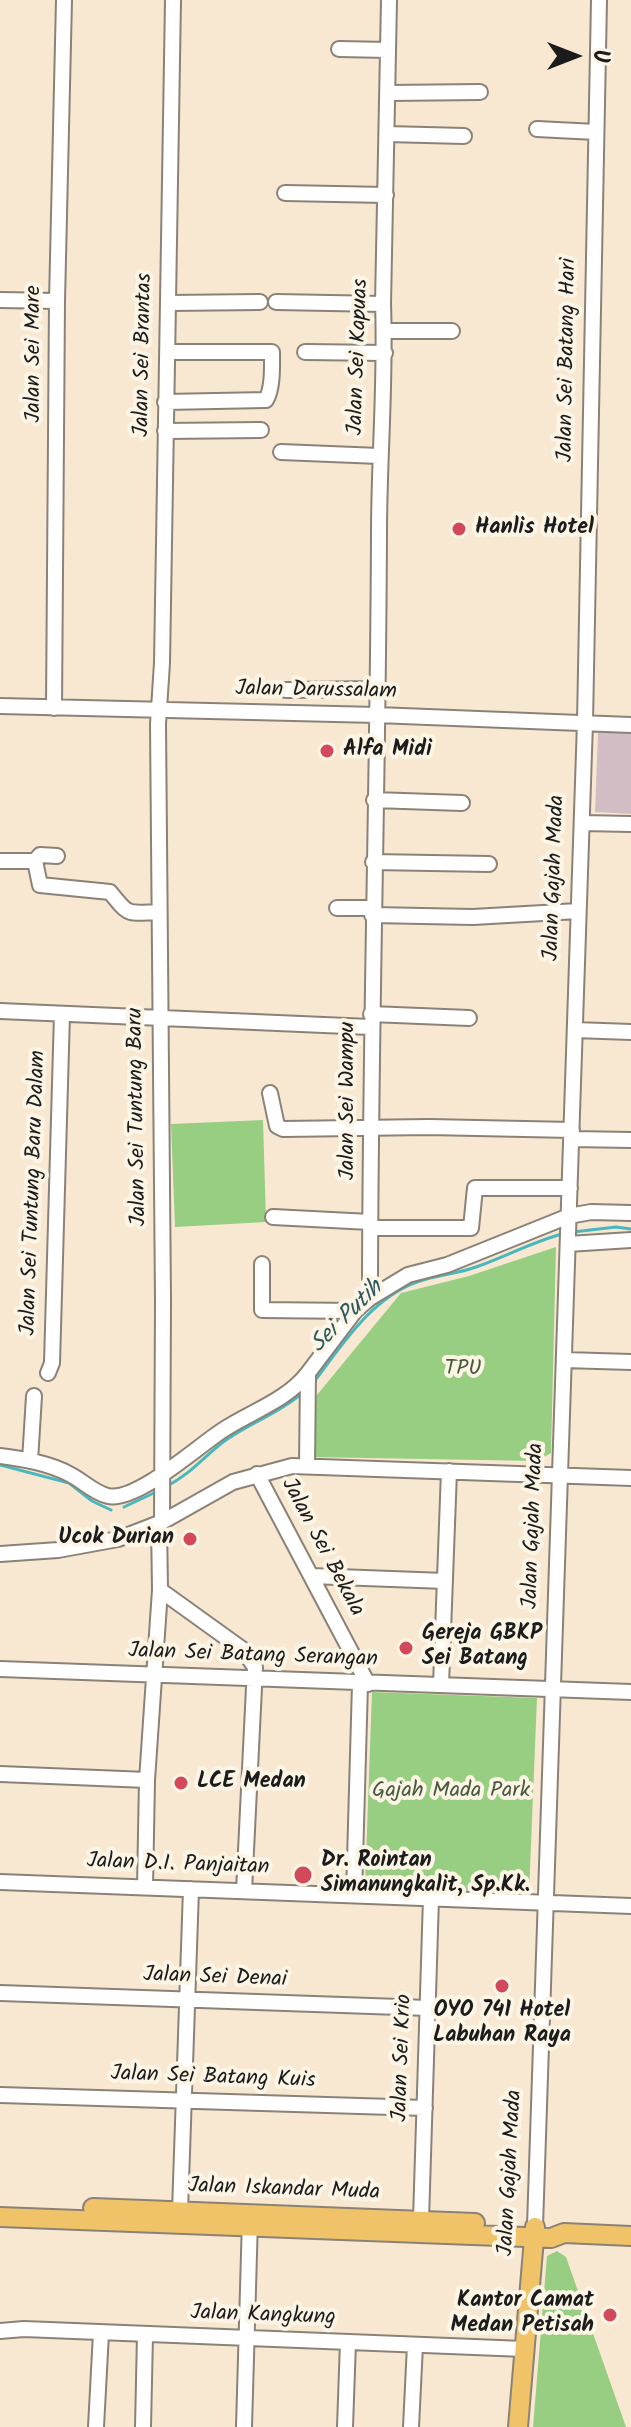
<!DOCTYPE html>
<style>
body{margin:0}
#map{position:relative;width:631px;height:2427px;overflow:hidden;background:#f8e8d2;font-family:Kalam,sans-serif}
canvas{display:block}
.north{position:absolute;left:535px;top:16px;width:80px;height:80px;-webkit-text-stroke:6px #fcf5e5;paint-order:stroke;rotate:90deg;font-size:22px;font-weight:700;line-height:32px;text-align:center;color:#1c1c1c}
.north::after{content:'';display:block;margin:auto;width:28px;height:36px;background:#1c1c1c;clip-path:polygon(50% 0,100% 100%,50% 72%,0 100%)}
</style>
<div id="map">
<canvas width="631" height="2427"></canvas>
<div class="north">U</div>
</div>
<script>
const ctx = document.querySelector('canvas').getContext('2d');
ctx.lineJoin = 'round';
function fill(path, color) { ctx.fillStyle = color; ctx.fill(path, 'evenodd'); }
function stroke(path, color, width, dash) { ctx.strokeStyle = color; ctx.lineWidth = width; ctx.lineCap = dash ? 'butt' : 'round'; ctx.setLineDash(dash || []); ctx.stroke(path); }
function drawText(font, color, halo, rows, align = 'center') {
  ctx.font = font + ' Kalam,sans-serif'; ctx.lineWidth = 8; ctx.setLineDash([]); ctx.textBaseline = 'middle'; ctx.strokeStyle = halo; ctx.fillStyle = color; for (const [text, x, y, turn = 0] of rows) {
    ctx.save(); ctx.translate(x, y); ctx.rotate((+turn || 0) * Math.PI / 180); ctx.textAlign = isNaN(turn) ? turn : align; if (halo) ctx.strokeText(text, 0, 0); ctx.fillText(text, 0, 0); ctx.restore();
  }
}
fill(new Path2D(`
 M598,732L631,733V814L595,812Z`), '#d2bdc5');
fill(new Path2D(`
 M263,1120L266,1222L175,1227L171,1124Z
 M556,1247L551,1453L537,1461L311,1457L312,1401L401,1293L469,1276Z
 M372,1692L537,1698L529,1893L365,1886Z
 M557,2251L566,2257L626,2427H533L547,2256Z`), '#97ce81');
stroke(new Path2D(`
 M573,1232L616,1227L631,1229
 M313,1383C341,1347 371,1298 417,1282C436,1275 457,1274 476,1267C505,1257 532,1242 562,1234
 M0,1465L69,1483L92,1501L111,1510
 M167,1486C191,1474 205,1455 226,1440C250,1423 279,1413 301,1394
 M124,1507L156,1492`), '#49b8be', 3);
const minor = new Path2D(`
 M339,49L388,50
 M388,93L480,92
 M537,129L596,132
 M387,134L464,136
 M285,193L386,195
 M0,300L57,301
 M276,302L383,304
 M169,303L260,302
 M384,331H452
 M305,352L385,353
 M165,402L266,400C273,388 272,367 272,352H167
 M165,431L261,430
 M281,452L379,456
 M286,690L377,689
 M0,706L377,715L631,725
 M54,708L57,301L64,0
 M374,800L462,803
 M582,823L631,824
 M0,861H35L40,855L57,856
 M35,861L40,885L110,892C130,917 127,913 159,912
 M373,862L489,864
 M337,908H372
 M372,915L473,917L578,911
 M0,1011L370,1027
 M371,1014L469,1018
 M575,1030L631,1032
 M270,1093L277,1126L283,1129L429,1127L572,1130
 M572,1139L631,1140
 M273,1217L370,1222
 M370,1228H471L475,1188H570
 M568,1244L631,1240
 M262,1264V1310L355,1311
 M370,1298L408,1275L447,1265L569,1216L591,1212L631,1213
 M564,1360L631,1362
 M48,1373L52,1363L62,1014
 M0,1456C23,1459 50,1463 71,1475C83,1481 94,1493 108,1496C137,1502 198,1446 223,1430C252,1411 286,1401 308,1373
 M30,1461L34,1396
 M307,1466L308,1373L355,1311L370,1298C370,1043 378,789 379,534C379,457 386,380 383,304L389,0
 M257,1474L368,1684
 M162,1522L163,1300L158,724L162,663L173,0
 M0,1554L58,1550L118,1539L162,1522L233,1482L292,1466L631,1478
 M311,1576L445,1581
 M160,1590L242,1649L255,1667L244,1891
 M0,1669L631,1692
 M441,1685L449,1471
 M0,1774L147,1780
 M0,1882L631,1906
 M145,1887L147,1780L160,1590L159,1523
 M354,1895L360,1684
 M0,1993L428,2008
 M0,2095L425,2108
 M180,2211L191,1889
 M421,2220L431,1898
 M535,2226L585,722L599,0
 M0,2331L24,2329L524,2349
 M96,2427L101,2333
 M143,2427L145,2335
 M244,2427L250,2219
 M345,2427L348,2342
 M411,2427L415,2345`);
const major = new Path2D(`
 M93,2208L475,2223
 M0,2217L551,2238L564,2233L631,2236
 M518,2427L535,2227`);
stroke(minor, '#8a8277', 18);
stroke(major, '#8a8277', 22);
stroke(minor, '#fff', 14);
stroke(major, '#f0c369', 18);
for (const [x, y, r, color] of [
 [459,529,8,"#d1495b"],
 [327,751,8,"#d1495b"],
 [190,1539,8,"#d1495b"],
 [406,1648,8,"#d1495b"],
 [181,1783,8,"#d1495b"],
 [303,1875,10,"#d1495b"],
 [502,1986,8,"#d1495b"],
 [610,2315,8,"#d1495b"]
]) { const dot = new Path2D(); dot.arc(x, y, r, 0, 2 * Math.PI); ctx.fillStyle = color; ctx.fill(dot); stroke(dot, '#fcf5e5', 3); }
drawText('22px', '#1c1c1c', '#fcf5e5', [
 ["Jalan Sei Mare",35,354,-90],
 ["Jalan Sei Brantas",145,355,-89],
 ["Jalan Sei Kapuas",360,357,-88],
 ["Jalan Sei Batang Hari",569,360,-89],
 ["Jalan Darussalam",316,692,1],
 ["Jalan Gajah Mada",556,878,-88],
 ["Jalan Sei Wampu",349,1101,-90],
 ["Jalan Sei Tuntung Baru",139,1117,-91],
 ["Jalan Sei Tuntung Baru Dalam",35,1193,-88],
 ["Jalan Gajah Mada",535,1526,-88],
 ["Jalan Sei Bekala",321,1548,62],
 ["Jalan Sei Batang Serangan",253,1657,2],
 ["Jalan D.I. Panjaitan",178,1866,2],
 ["Jalan Sei Denai",215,1979,2],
 ["Jalan Sei Krio",404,2058,-88],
 ["Jalan Sei Batang Kuis",213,2079,2],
 ["Jalan Gajah Mada",512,2173,-87],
 ["Jalan Iskandar Muda",284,2191,2],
 ["Jalan Kangkung",263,2317,2]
]);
drawText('bold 22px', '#1c1c1c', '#fcf5e5', [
 ["Hanlis Hotel",475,529],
 ["Alfa Midi",343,751],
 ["Ucok Durian",174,1539,"right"],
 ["Gereja GBKP",422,1635],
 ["Sei Batang",422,1660],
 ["LCE Medan",197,1783],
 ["Dr. Rointan",321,1862],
 ["Simanungkalit, Sp.Kk.",321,1887],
 ["OYO 741 Hotel",502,2012,"center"],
 ["Labuhan Raya",502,2037,"center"],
 ["Kantor Camat",594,2302,"right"],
 ["Medan Petisah",594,2327,"right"]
], 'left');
drawText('22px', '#475a3f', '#fcf5e5', [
 ["TPU",463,1370],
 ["Gajah Mada Park",451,1792]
]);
drawText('italic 24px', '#2e5a5d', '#fcf5e5', [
 ["Sei Putih",348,1318,-45]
]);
</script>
